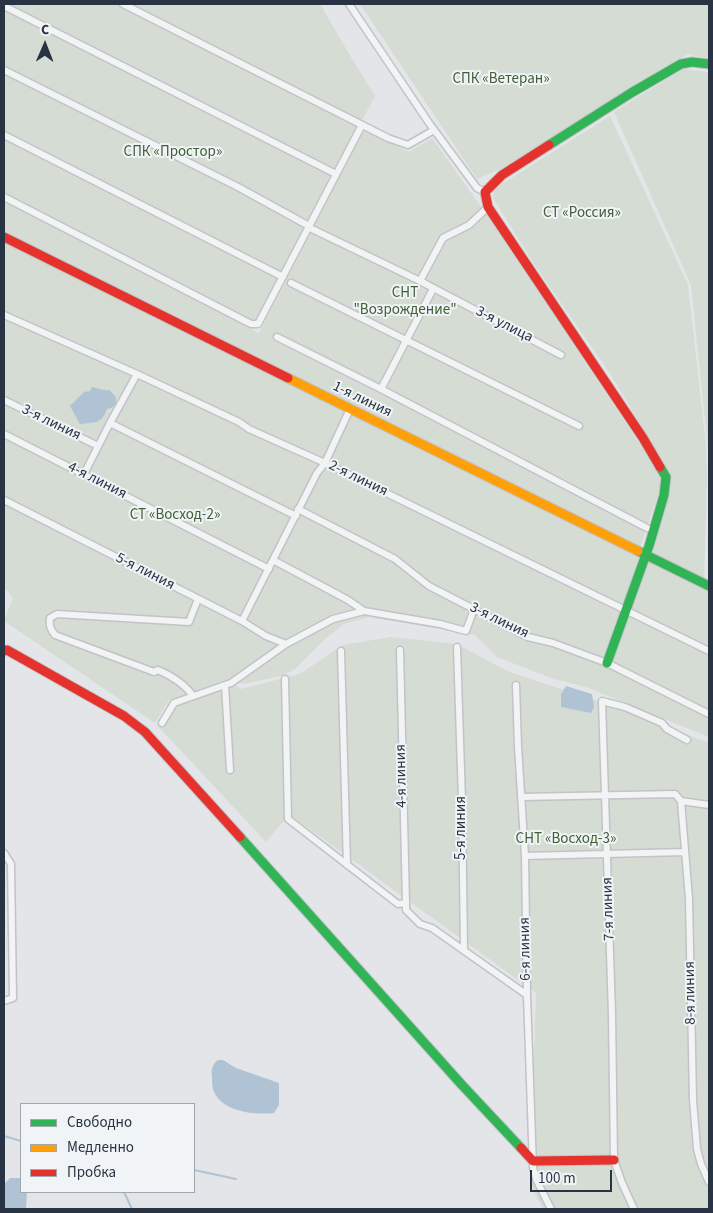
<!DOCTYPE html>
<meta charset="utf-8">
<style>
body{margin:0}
#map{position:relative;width:713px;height:1213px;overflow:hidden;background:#e3e5e8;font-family:"Source Sans 3",sans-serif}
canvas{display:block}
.frame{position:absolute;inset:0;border:5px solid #283443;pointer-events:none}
.legend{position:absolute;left:20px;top:1103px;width:175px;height:90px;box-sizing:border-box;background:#f1f4f7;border:1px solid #a1a7af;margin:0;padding:6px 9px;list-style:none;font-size:15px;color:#283443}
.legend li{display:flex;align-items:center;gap:10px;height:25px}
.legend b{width:25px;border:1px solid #a1a7af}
.north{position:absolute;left:20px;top:20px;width:50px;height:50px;-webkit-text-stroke:4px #f1f4f7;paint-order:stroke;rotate:1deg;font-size:14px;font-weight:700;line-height:20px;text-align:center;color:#283443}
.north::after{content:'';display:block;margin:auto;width:18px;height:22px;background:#283443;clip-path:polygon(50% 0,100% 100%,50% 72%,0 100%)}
.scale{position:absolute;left:530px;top:1170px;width:82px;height:22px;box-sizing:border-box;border:2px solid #283443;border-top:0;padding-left:6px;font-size:15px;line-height:18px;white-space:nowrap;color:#283443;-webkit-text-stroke:4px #f1f4f7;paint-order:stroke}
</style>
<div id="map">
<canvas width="713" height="1213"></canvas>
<div class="frame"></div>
<ul class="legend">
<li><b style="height:6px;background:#30b455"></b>Свободно</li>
<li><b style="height:6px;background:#ff9f0a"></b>Медленно</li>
<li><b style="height:6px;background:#e5322d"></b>Пробка</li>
</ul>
<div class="north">С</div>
<div class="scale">100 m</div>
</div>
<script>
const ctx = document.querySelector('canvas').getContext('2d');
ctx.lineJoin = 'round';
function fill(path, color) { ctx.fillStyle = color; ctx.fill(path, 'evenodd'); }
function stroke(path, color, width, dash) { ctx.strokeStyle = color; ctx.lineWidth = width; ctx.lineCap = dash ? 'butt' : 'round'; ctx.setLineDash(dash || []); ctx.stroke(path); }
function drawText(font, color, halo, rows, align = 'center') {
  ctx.font = font + ' "Source Sans 3",sans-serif'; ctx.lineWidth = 4; ctx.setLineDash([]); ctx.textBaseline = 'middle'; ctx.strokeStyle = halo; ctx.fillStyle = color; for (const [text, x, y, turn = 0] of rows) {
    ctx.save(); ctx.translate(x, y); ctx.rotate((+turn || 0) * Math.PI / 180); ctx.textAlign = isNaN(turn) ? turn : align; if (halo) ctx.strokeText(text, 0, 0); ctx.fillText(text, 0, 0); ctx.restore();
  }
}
fill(new Path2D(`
 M4,4H320L349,54L375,96L251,329L259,333L363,130L409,152L432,138L486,214L653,464L663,480L639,550L4,236Z
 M360,4H709V59L688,54L500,169L477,179Z
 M683,69L709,72V459L691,285L614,112Z
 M610,116L688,285L706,445L707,478L704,582L652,557L669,495L670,479L659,455L611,375L536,267L493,198L494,189Z
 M4,241L709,587V737L586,687L554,679L497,657L475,635L369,617L344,624L325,639L295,669L281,676L243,684L231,678L169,700L155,723L4,621L13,598L4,587Z
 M391,637L457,644L507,671L609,705L709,743V1209H543L530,1184L536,993L289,814L266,842L157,725L173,700L229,681L241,689L300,674L343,645Z`), '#d4dcd3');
fill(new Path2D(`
 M92,387C99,388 103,391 109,390L116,397V404L111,408L107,409C101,425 95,422 80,424L70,406L84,392L90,391Z
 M566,686L592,694L594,707L591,713L561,707V694Z
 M218,1060H223L236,1068L279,1083V1105L274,1113C254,1115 220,1112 213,1089C212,1085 212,1080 212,1077C211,1069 212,1065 218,1060Z
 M10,1178H21V1192H27L26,1209H7L4,1207V1184Z`), '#b0c3d4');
stroke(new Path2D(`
 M4,1136L21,1141
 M194,1170L236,1179
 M124,1192L132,1209`), '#b0c3d4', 2);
const street = new Path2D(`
 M123,4L388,138L408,145L434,130
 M349,4L429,123L477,188L485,192
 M4,6L336,174
 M4,70L238,187L309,226
 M4,135L283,277
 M4,197L251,324H258L362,125
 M312,229L420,281L561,355
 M420,281L443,238L469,225L488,207
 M291,283L579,426
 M4,315L137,374L239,422L249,429L325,463L709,651
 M277,337L381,389L647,528
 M381,389L433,289
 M4,400L98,446
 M110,423L296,516
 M4,434L269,569
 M84,474L110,423L137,374
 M4,500L242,621L266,636L286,644
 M298,509L395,559L429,586L528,637L553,643L607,663L709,714
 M273,560L348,600L364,611L440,624L466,631L474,609
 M242,621L317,473L325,463L350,409
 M457,647L462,801L464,949
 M400,650L406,903
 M341,651L347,865
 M285,679L288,819L398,904L406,903V910L420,924L432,928L527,995
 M225,685L231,683L286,644L333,619L364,611
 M516,685L518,747L525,856L527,995L533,1168L537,1181L551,1209
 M193,696C184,683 172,676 158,670L154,672L55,635C50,629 49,625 50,618L57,614L189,622L198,599
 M162,723L174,703L225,685L230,770
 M521,797L675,794L681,801L709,805
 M681,801L689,899L693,1100L697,1149L701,1164L709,1182
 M4,853L11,864L13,998L4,1001
 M525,856L685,852
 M634,1209L622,1183L614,1160L612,1015L602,701L625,707L662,723L667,729L687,740`);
const fast = new Path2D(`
 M549,145L631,93L681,64L692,62L709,64
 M638,551L709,586
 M607,663L649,546L664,495L666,477L660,467
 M240,837L462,1085L521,1148`);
const slow = new Path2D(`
 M288,378L638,551`);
const jam = new Path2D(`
 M549,145L502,175L485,192L488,207L643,438L660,467
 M4,237L288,378
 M4,651L7,650L124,716L145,732L240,837
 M521,1148L533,1161L614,1160`);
stroke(street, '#c1c3c6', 9);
stroke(fast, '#c1c3c6', 11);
stroke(slow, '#c1c3c6', 11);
stroke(jam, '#c1c3c6', 11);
stroke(street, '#f2f3f5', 6);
stroke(fast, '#30b455', 9);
stroke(slow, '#ff9f0a', 9);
stroke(jam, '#e5322d', 9);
drawText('15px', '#405f35', '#f1f4f7', [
 ["СПК «Ветеран»",501,80],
 ["СПК «Простор»",173,153],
 ["СТ «Россия»",582,214],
 ["СНТ",405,294],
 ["\"Возрождение\"",405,311],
 ["СТ «Восход-2»",175,516],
 ["СНТ «Восход-3»",566,840]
]);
drawText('15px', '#283443', '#f1f4f7', [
 ["3-я улица",504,325,27],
 ["1-я линия",362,400,26],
 ["3-я линия",51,423,26],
 ["2-я линия",358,479,26],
 ["4-я линия",97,481,27],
 ["5-я линия",145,572,27],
 ["3-я линия",499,621,26],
 ["4-я линия",402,776,-91],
 ["5-я линия",462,828,-90],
 ["7-я линия",609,909,-92],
 ["6-я линия",526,949,-91],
 ["8-я линия",691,993,-91]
]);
</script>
